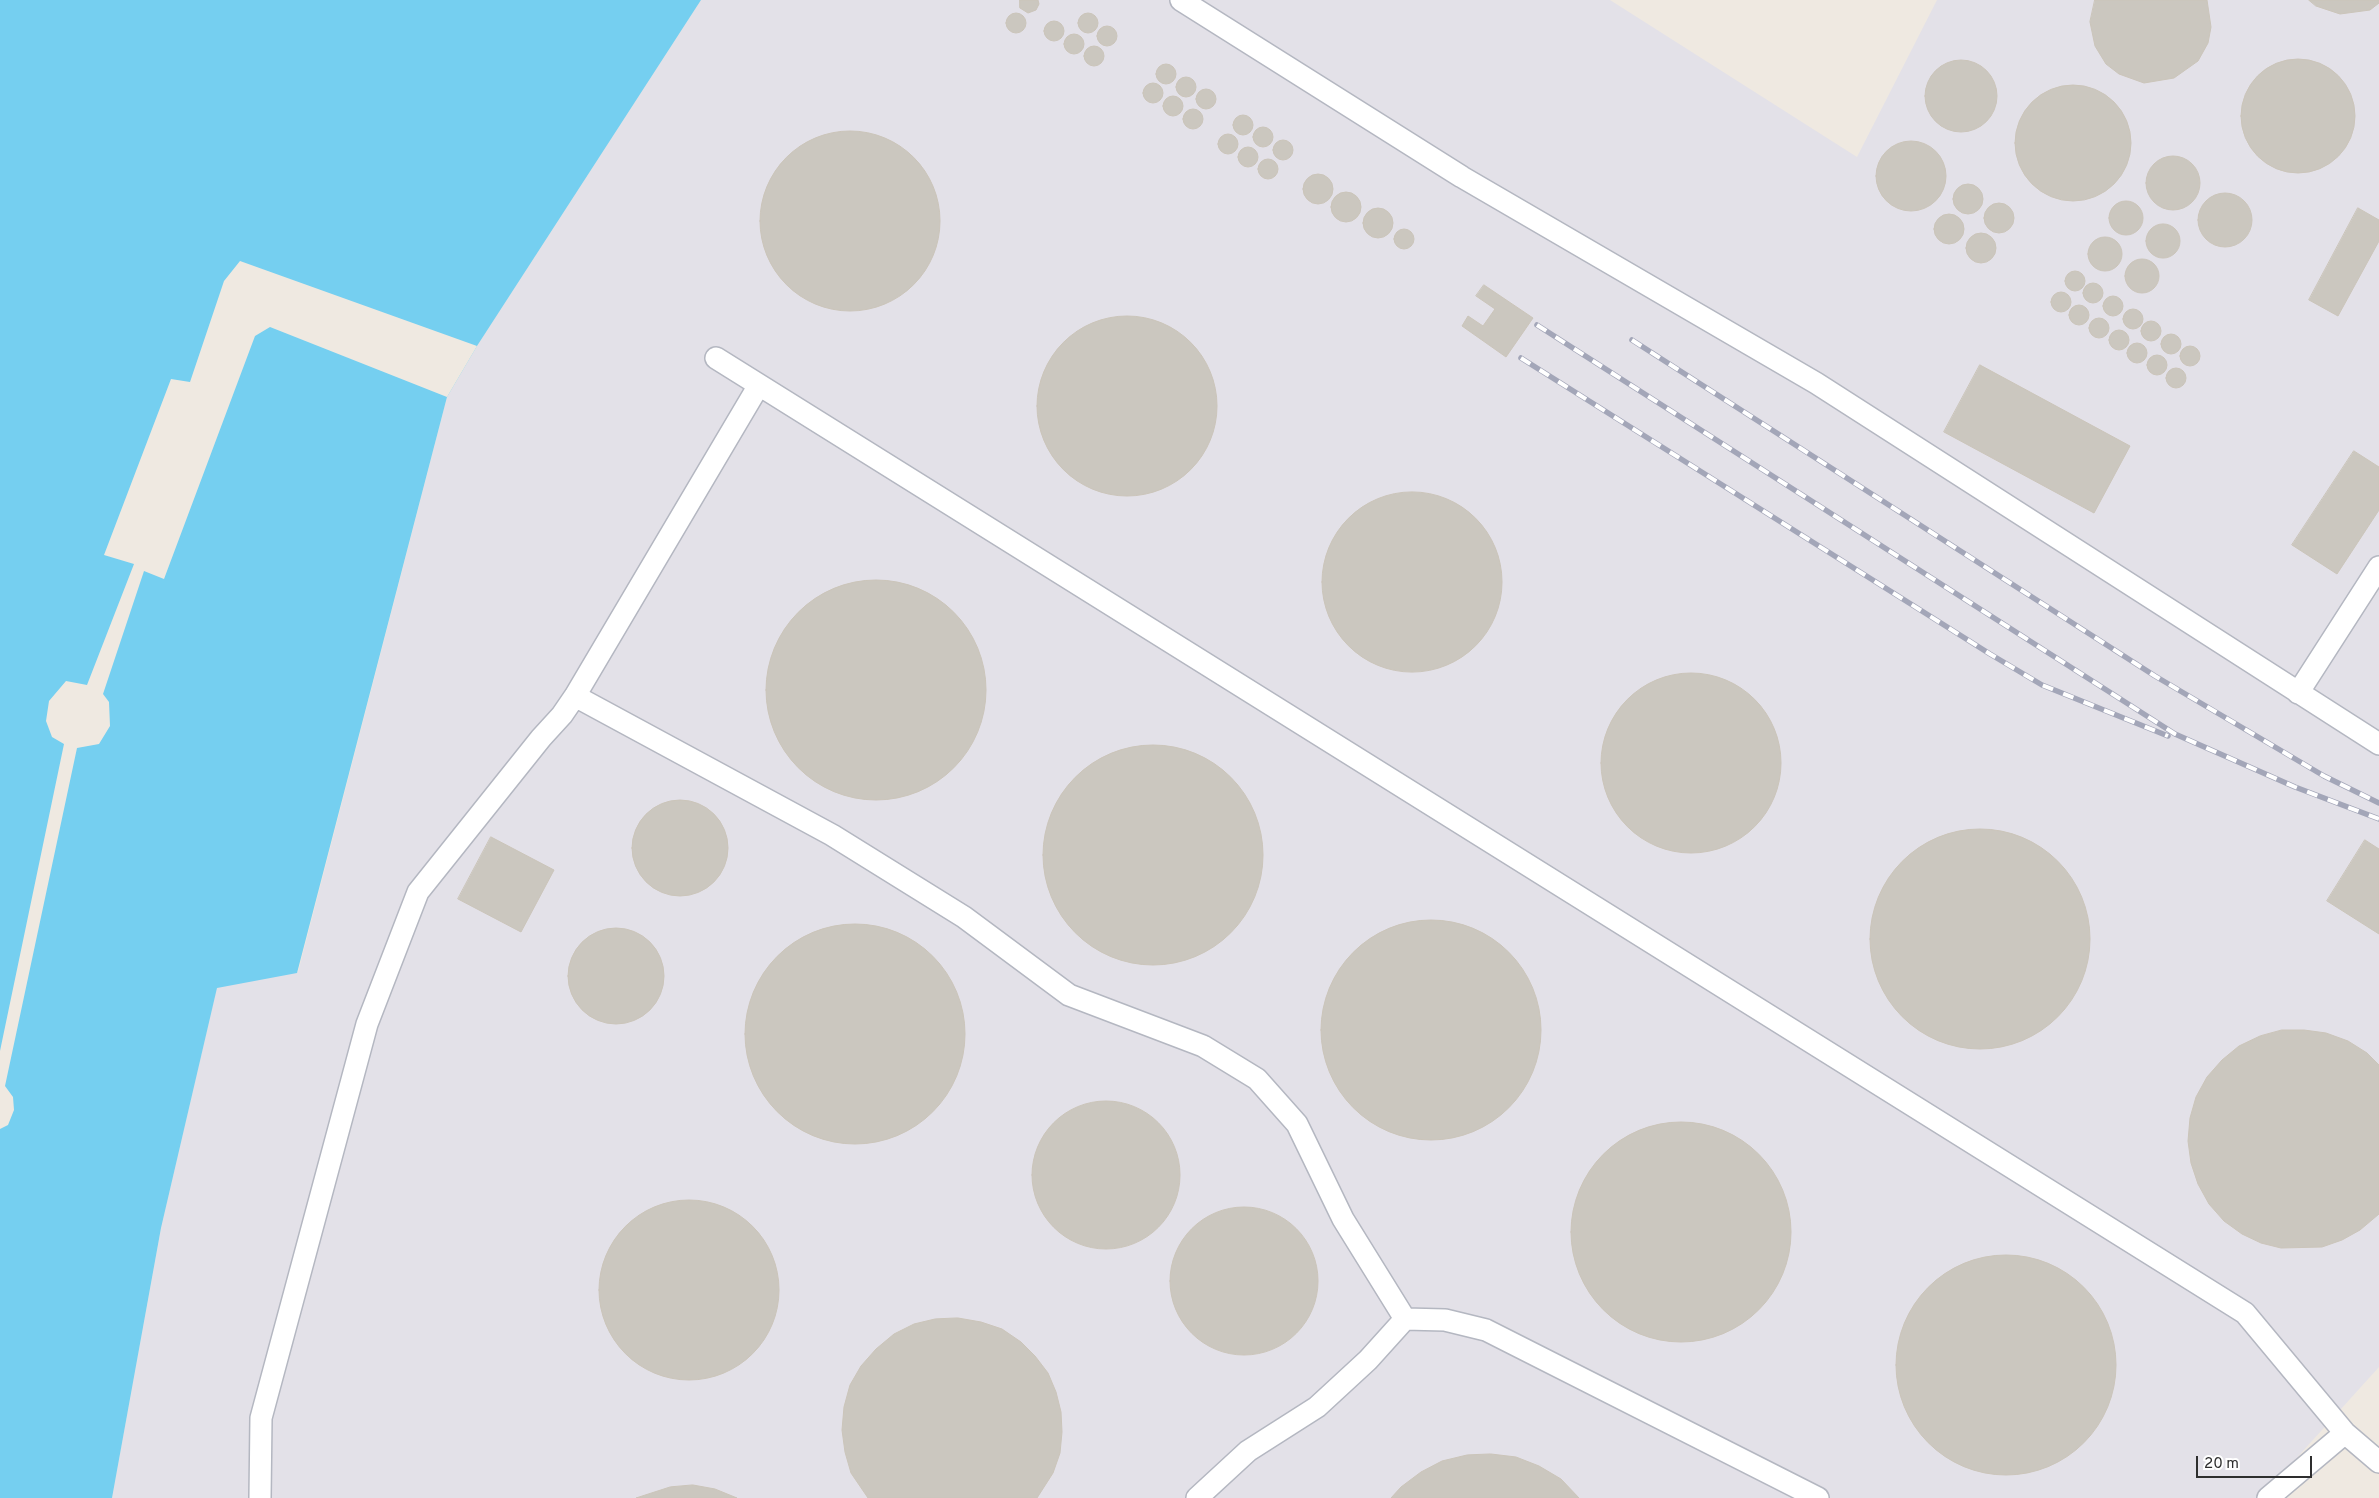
<!DOCTYPE html>
<style>
body{margin:0}
#map{position:relative;width:2379px;height:1498px;overflow:hidden;background:#efe9e1;font-family:Overpass,sans-serif}
canvas{display:block}
.scale{position:absolute;left:2196px;top:1456px;width:116px;height:22px;box-sizing:border-box;border:2px solid #2e2e2e;border-top:0;padding-left:6px;font-size:15px;line-height:18px;white-space:nowrap;color:#2e2e2e;-webkit-text-stroke:4px #fff;paint-order:stroke}
</style>
<div id="map">
<canvas width="2379" height="1498"></canvas>
<div class="scale">20 m</div>
</div>
<script>
const ctx = document.querySelector('canvas').getContext('2d');
ctx.lineJoin = 'round';
function fill(path, color) { ctx.fillStyle = color; ctx.fill(path, 'evenodd'); }
function stroke(path, color, width, dash) { ctx.strokeStyle = color; ctx.lineWidth = width; ctx.lineCap = dash ? 'butt' : 'round'; ctx.setLineDash(dash || []); ctx.stroke(path); }
fill(new Path2D(`
 M701,0H1610L1857,157L1937,0H2379V1367L2283,1473L2271,1498H112L161,1228L217,987L298,972L447,397L477,346Z`), '#e3e1e8');
fill(new Path2D(`
 M0,0H701L477,346L447,397L297,973L217,988L161,1228L112,1498H0Z`), '#75cff0');
fill(new Path2D(`
 M240,261L477,346L447,397L270,327L255,336L164,579L144,571L103,694L109,702L110,726L99,744L77,748L5,1086L13,1097L14,1110L8,1125L0,1129V1051L64,744L52,737L46,721L49,701L66,681L87,685L134,564L104,555L171,379L190,382L224,281Z`), '#efe9e1');
const building = new Path2D(`
 M1020,0H1038L1039,4L1036,10L1028,13L1020,8Z
 M2095,0H2207L2211,27L2208,43L2198,61L2174,78L2144,83L2119,74L2106,64L2095,46L2090,22Z
 M2309,0H2379V3L2370,10L2340,14L2316,6Z
 M1078 23a10 10 0 1 1 20 0a10 10 0 1 1-20 0Z
 M1006 23a10 10 0 1 1 20 0a10 10 0 1 1-20 0Z
 M1044 31a10 10 0 1 1 20 0a10 10 0 1 1-20 0Z
 M1097 36a10 10 0 1 1 20 0a10 10 0 1 1-20 0Z
 M1064 44a10 10 0 1 1 20 0a10 10 0 1 1-20 0Z
 M1084 56a10 10 0 1 1 20 0a10 10 0 1 1-20 0Z
 M2241 116a57 57 0 1 1 114 0a57 57 0 1 1-114 0Z
 M1925 96a36 36 0 1 1 72 0a36 36 0 1 1-72 0Z
 M1156 74a10 10 0 1 1 20 0a10 10 0 1 1-20 0Z
 M1176 87a10 10 0 1 1 20 0a10 10 0 1 1-20 0Z
 M1143 93a10 10 0 1 1 20 0a10 10 0 1 1-20 0Z
 M2015 143a58 58 0 1 1 116 0a58 58 0 1 1-116 0Z
 M1196 99a10 10 0 1 1 20 0a10 10 0 1 1-20 0Z
 M1163 106a10 10 0 1 1 20 0a10 10 0 1 1-20 0Z
 M1183 119a10 10 0 1 1 20 0a10 10 0 1 1-20 0Z
 M1233 125a10 10 0 1 1 20 0a10 10 0 1 1-20 0Z
 M1253 137a10 10 0 1 1 20 0a10 10 0 1 1-20 0Z
 M760 221a90 90 0 1 1 180 0a90 90 0 1 1-180 0Z
 M1218 144a10 10 0 1 1 20 0a10 10 0 1 1-20 0Z
 M1273 150a10 10 0 1 1 20 0a10 10 0 1 1-20 0Z
 M1876 176a35 35 0 1 1 70 0a35 35 0 1 1-70 0Z
 M1238 157a10 10 0 1 1 20 0a10 10 0 1 1-20 0Z
 M2146 183a27 27 0 1 1 54 0a27 27 0 1 1-54 0Z
 M1258 169a10 10 0 1 1 20 0a10 10 0 1 1-20 0Z
 M1303 189a15 15 0 1 1 30 0a15 15 0 1 1-30 0Z
 M1953 199a15 15 0 1 1 30 0a15 15 0 1 1-30 0Z
 M1331 207a15 15 0 1 1 30 0a15 15 0 1 1-30 0Z
 M2198 220a27 27 0 1 1 54 0a27 27 0 1 1-54 0Z
 M2109 218a17 17 0 1 1 34 0a17 17 0 1 1-34 0Z
 M1984 218a15 15 0 1 1 30 0a15 15 0 1 1-30 0Z
 M2358,208L2379,220V241L2338,316L2309,300Z
 M1363 223a15 15 0 1 1 30 0a15 15 0 1 1-30 0Z
 M1934 229a15 15 0 1 1 30 0a15 15 0 1 1-30 0Z
 M2146 241a17 17 0 1 1 34 0a17 17 0 1 1-34 0Z
 M1394 239a10 10 0 1 1 20 0a10 10 0 1 1-20 0Z
 M1966 248a15 15 0 1 1 30 0a15 15 0 1 1-30 0Z
 M2088 254a17 17 0 1 1 34 0a17 17 0 1 1-34 0Z
 M2125 276a17 17 0 1 1 34 0a17 17 0 1 1-34 0Z
 M2065 281a10 10 0 1 1 20 0a10 10 0 1 1-20 0Z
 M2083 293a10 10 0 1 1 20 0a10 10 0 1 1-20 0Z
 M1484,285L1533,318L1506,357L1462,326L1468,316L1483,326L1495,309L1476,296Z
 M2051 302a10 10 0 1 1 20 0a10 10 0 1 1-20 0Z
 M2103 306a10 10 0 1 1 20 0a10 10 0 1 1-20 0Z
 M2069 315a10 10 0 1 1 20 0a10 10 0 1 1-20 0Z
 M2123 319a10 10 0 1 1 20 0a10 10 0 1 1-20 0Z
 M1037 406a90 90 0 1 1 180 0a90 90 0 1 1-180 0Z
 M2089 328a10 10 0 1 1 20 0a10 10 0 1 1-20 0Z
 M2141 331a10 10 0 1 1 20 0a10 10 0 1 1-20 0Z
 M2109 340a10 10 0 1 1 20 0a10 10 0 1 1-20 0Z
 M2161 344a10 10 0 1 1 20 0a10 10 0 1 1-20 0Z
 M2127 353a10 10 0 1 1 20 0a10 10 0 1 1-20 0Z
 M2180 356a10 10 0 1 1 20 0a10 10 0 1 1-20 0Z
 M2147 365a10 10 0 1 1 20 0a10 10 0 1 1-20 0Z
 M1980,365L2130,446L2094,513L1944,432Z
 M2166 378a10 10 0 1 1 20 0a10 10 0 1 1-20 0Z
 M2354,451L2379,467V510L2337,574L2292,545Z
 M1322 582a90 90 0 1 1 180 0a90 90 0 1 1-180 0Z
 M766 690a110 110 0 1 1 220 0a110 110 0 1 1-220 0Z
 M1601 763a90 90 0 1 1 180 0a90 90 0 1 1-180 0Z
 M1043 855a110 110 0 1 1 220 0a110 110 0 1 1-220 0Z
 M632 848a48 48 0 1 1 96 0a48 48 0 1 1-96 0Z
 M1870 939a110 110 0 1 1 220 0a110 110 0 1 1-220 0Z
 M491,837L554,870L521,932L458,899Z
 M2365,840L2379,849V934L2327,901Z
 M1321 1030a110 110 0 1 1 220 0a110 110 0 1 1-220 0Z
 M745 1034a110 110 0 1 1 220 0a110 110 0 1 1-220 0Z
 M568 976a48 48 0 1 1 96 0a48 48 0 1 1-96 0Z
 M2282,1030H2304L2326,1033L2348,1041L2367,1053L2379,1065V1214L2360,1230L2342,1240L2322,1247L2281,1248L2261,1243L2242,1234L2224,1221L2209,1204L2198,1184L2191,1163L2188,1141L2190,1118L2196,1097L2207,1077L2222,1060L2239,1046L2260,1036Z
 M1032 1175a74 74 0 1 1 148 0a74 74 0 1 1-148 0Z
 M1571 1232a110 110 0 1 1 220 0a110 110 0 1 1-220 0Z
 M599 1290a90 90 0 1 1 180 0a90 90 0 1 1-180 0Z
 M1170 1281a74 74 0 1 1 148 0a74 74 0 1 1-148 0Z
 M1896 1365a110 110 0 1 1 220 0a110 110 0 1 1-220 0Z
 M958,1318L981,1322L1002,1329L1021,1342L1035,1356L1048,1373L1056,1392L1061,1412L1062,1432L1060,1453L1053,1473L1037,1498H868L851,1473L845,1452L842,1430L844,1407L850,1385L861,1366L876,1349L894,1334L914,1324L935,1319Z
 M1491,1454L1516,1457L1539,1466L1561,1479L1579,1498H1391L1401,1487L1421,1472L1442,1461L1467,1455Z
 M693,1485L715,1489L737,1498H636L670,1487Z`);
fill(building, '#cbc7bf');
stroke(building, '#cbc5ba', 1);
const service = new Path2D(`
 M1181,0L1462,177L1816,383L2379,744
 M716,358L2245,1313L2345,1433L2379,1462
 M2298,693L2379,567
 M575,696L832,835L964,917L1069,995L1203,1046L1257,1079L1297,1124L1343,1219L1405,1319
 M260,1498L261,1418L367,1024L418,892L541,738L562,715L575,696L759,385
 M1197,1498L1248,1451L1317,1407L1368,1360L1405,1319L1445,1320L1486,1330L1818,1498
 M2268,1498L2345,1433`);
stroke(service, '#b4b7c1', 24);
stroke(service, '#fff', 21);
const rail = new Path2D(`
 M1537,325L2175,734L2295,787L2379,819
 M1632,340L2155,676L2324,776L2379,803
 M1521,358L1990,654L2042,685L2168,736`);
stroke(rail, '#a3a6b8', 5.5);
stroke(rail, '#fff', 4, [11]);
</script>
